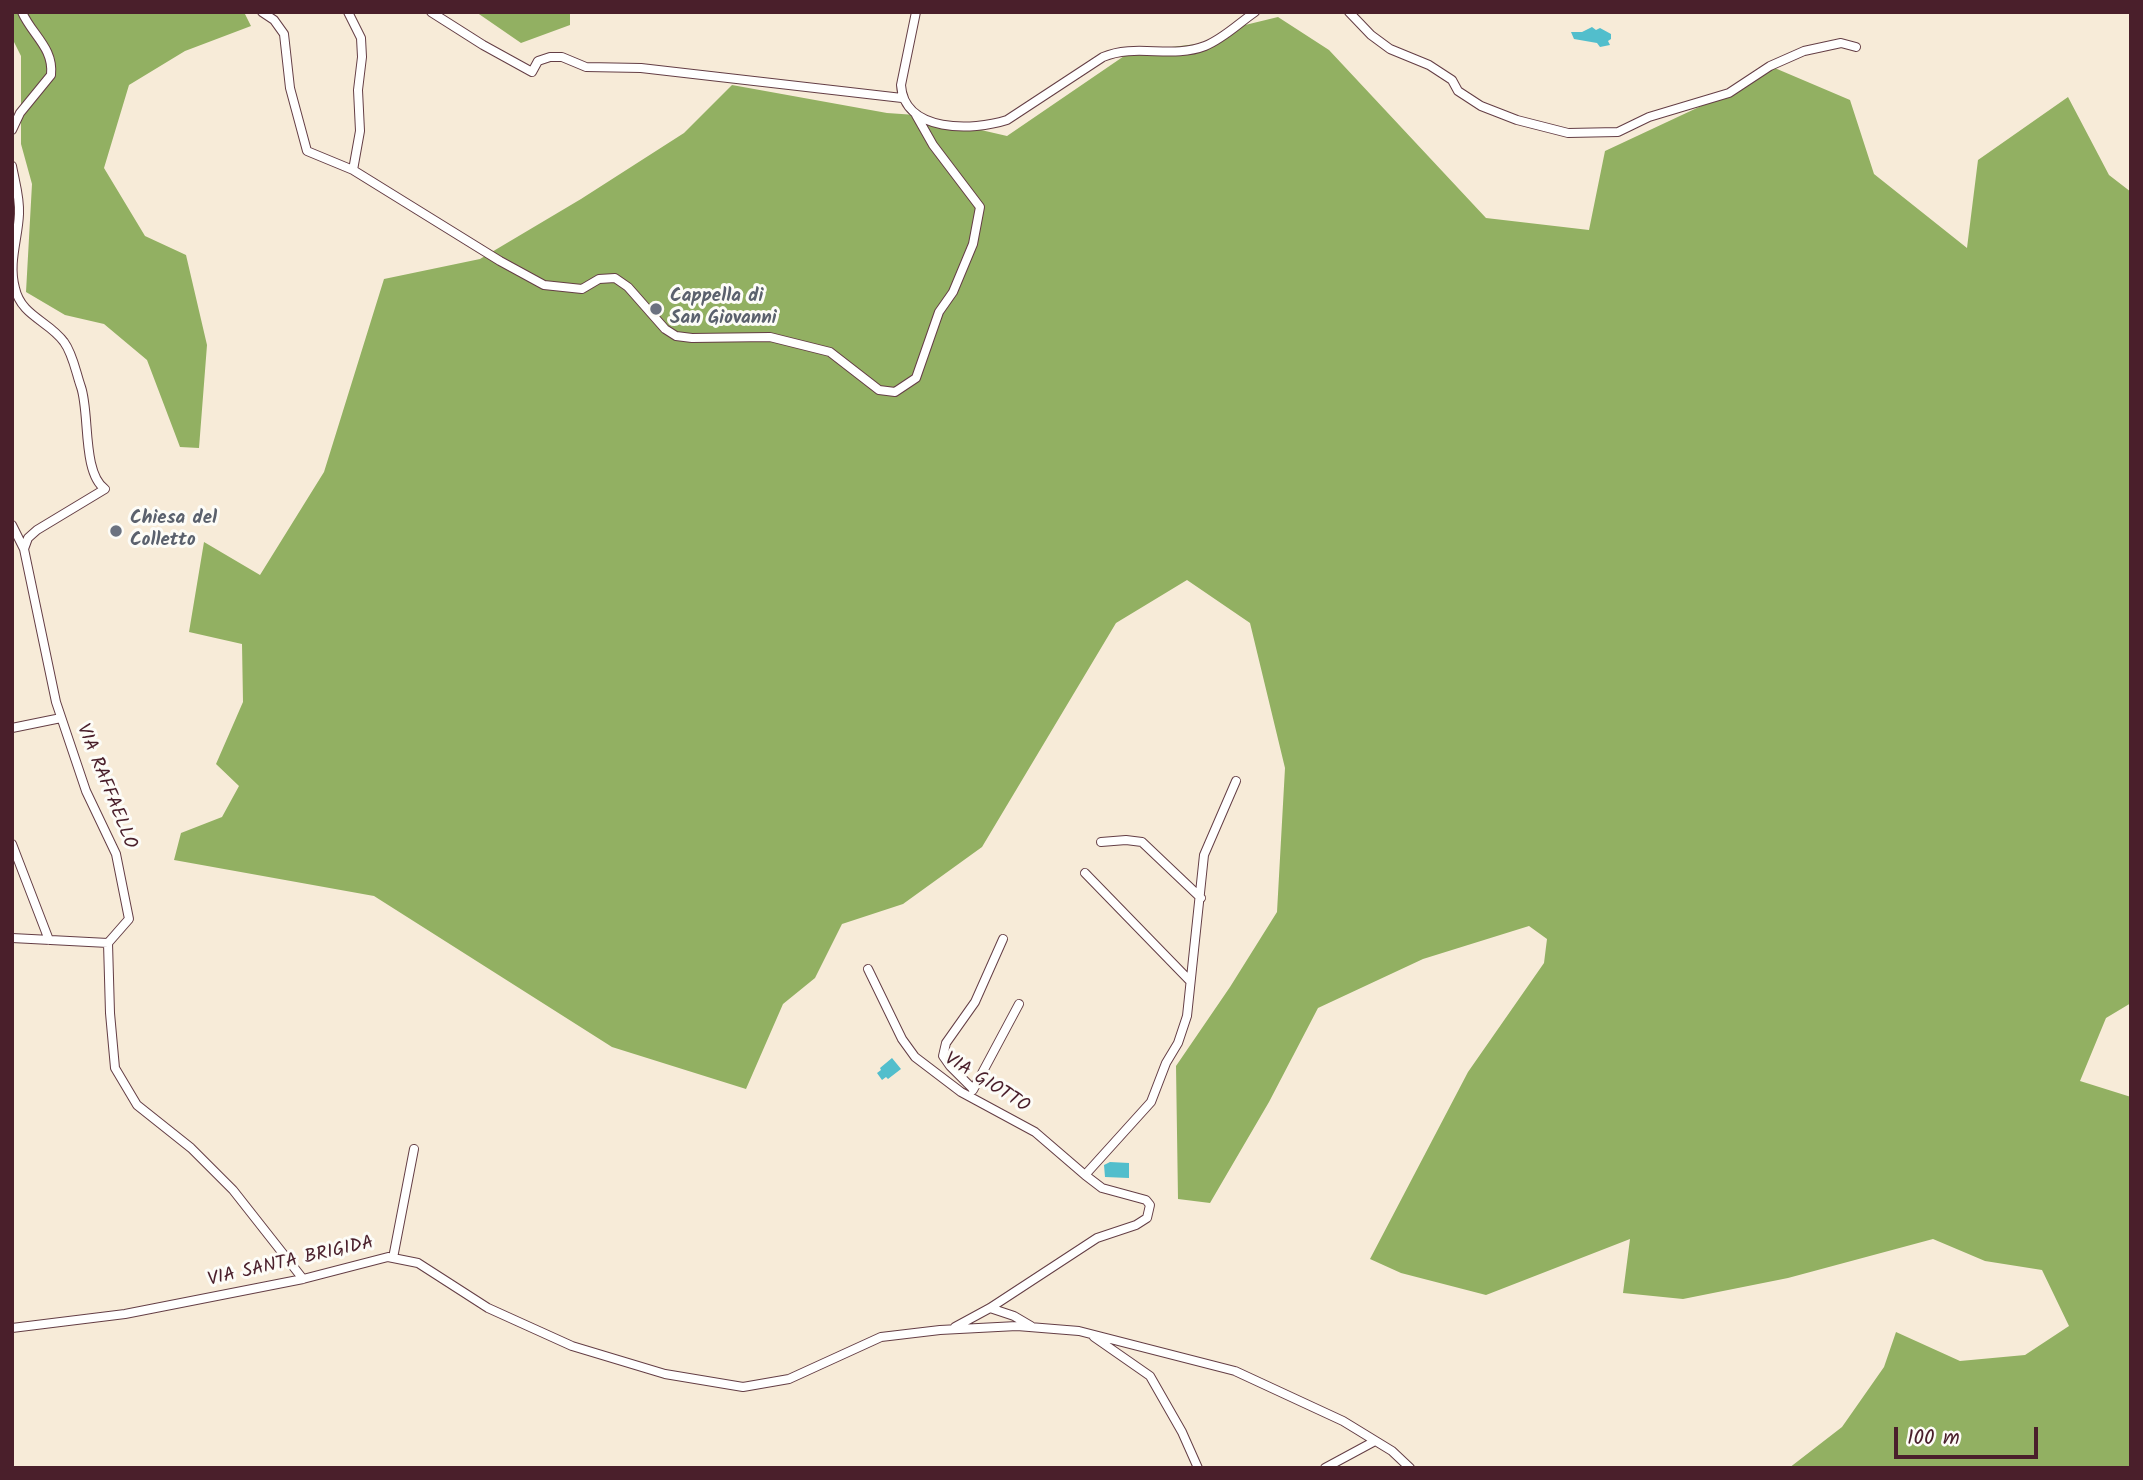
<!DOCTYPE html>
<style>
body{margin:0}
#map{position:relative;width:2143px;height:1480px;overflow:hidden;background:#f7ebd8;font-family:Kalam,sans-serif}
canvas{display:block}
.frame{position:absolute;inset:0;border:14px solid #4a1f2b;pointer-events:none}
.scale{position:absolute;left:1894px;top:1427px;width:144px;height:32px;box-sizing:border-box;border:4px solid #4a1f2b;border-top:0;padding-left:9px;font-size:21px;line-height:24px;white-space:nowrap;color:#4a1f2b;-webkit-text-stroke:5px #fdfcf7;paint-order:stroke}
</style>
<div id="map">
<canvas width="2143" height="1480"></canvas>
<div class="frame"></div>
<div class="scale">100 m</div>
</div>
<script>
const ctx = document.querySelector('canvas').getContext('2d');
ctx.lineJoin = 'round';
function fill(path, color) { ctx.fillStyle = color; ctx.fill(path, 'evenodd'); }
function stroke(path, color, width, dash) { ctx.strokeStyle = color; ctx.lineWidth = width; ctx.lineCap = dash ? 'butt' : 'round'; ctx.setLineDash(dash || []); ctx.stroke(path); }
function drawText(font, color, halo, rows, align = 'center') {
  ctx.font = font + ' Kalam,sans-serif'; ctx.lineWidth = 6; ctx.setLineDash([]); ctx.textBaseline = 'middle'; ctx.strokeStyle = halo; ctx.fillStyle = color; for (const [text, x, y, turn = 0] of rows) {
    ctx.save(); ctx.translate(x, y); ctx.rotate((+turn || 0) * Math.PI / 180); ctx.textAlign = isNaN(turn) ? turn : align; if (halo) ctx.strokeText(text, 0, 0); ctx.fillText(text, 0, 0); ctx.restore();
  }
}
fill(new Path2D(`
 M12,12H244L251,26L185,51L129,85L104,168L145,236L186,255L207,345L199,448L180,447L147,360L104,324L65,315L26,292L32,184L21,144V56L12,38Z
 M476,12H570V25L521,43Z
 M1278,17L1329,50L1486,218L1589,230L1605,151L1729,93L1770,66L1850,100L1874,174L1967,248L1978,160L2068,97L2109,175L2131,192V1003L2106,1018L2080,1081L2131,1097V1468H1789L1842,1427L1884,1367L1896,1332L1960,1361L2025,1355L2069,1326L2042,1270L1985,1261L1933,1239L1788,1278L1683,1299L1623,1293L1630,1239L1486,1295L1401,1273L1370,1259L1468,1072L1544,963L1547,939L1529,926L1423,959L1318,1008L1269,1102L1210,1203L1178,1199L1176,1066L1230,987L1277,912L1285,768L1250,623L1187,580L1116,623L982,847L903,904L842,924L815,978L783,1004L746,1089L612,1047L374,896L174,860L181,833L222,817L239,786L216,764L243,702L242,644L189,632L204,542L260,575L324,472L384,279L480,259L581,199L684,133L732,85L887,113L916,115L1007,136L1130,52L1205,43L1241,26Z`), '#92b062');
fill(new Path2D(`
 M1592,27L1596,30L1600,28L1611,34V39L1608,41L1610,45L1600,47L1597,43L1574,39L1571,32H1582Z
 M892,1058L901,1069L888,1079L886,1077L882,1080L877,1073L881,1070L880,1068Z
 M1110,1162L1129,1163V1178L1105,1177L1104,1165Z`), '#52becc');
const street = new Path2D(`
 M262,12L274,20L284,34L290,88L307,151L353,170L500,261L544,285L582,289L599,279L615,278L628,287L665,329L676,336L692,338L770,337L830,352L879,390L895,392L916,378L939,312L953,292L973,244L980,207L933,145L916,115
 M348,12L361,38L362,57L358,90L360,131L353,170
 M431,12L483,45L532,72L538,61L550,57H562L586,67L641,68L902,98
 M916,12L901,85C904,133 973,131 1007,120L1103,57C1135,43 1172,59 1205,46C1223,39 1239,23 1255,12
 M1349,12L1371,35L1390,49L1429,65L1452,80L1458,91L1481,106L1517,120L1568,133L1618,132L1649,117L1729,93L1770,66L1804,51L1841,43L1856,47
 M12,130L20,113L51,75C54,48 32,35 22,12
 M12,166C15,182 20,198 19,214C18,239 8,263 15,288C21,316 49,321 64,342C73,354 76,373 81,387C90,413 82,473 105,489L37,530L28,538L24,549L56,702L86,791L116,854L129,919L108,943L110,1013L115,1068L137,1105L191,1148L233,1190L303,1279
 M12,525L24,549
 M12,728L61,718
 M1101,842L1126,840L1142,842L1201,898
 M12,844L49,940
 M1085,873L1190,981
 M12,938L108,943
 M868,969L902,1039L915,1057L961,1092L1035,1132L1085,1175
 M972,1088L950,1066L943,1056L946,1043L975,1002L1003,939
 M973,1090L1019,1004
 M393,1258L414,1149
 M990,1308L1014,1316L1031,1326
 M955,1327L990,1308L1097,1238L1136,1225L1147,1218L1150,1205L1146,1200L1102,1188L1085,1175L1151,1102L1166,1063L1178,1043L1187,1016L1204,855L1236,781
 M12,1328L125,1314L303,1279L388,1257L418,1263L488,1308L572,1346L665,1374L743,1387L789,1379L881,1337L940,1330L1017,1326L1079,1331L1235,1371L1343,1421L1392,1451L1410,1468
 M1094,1337L1150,1376L1182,1432L1198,1468
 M1325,1468L1375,1441`);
stroke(street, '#643e45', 10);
stroke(street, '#fff', 8);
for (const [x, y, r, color] of [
 [656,309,7,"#6b7280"],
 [116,531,7,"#6b7280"]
]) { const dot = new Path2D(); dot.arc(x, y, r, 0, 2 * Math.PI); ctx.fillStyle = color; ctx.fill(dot); stroke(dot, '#fdfcf7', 2.5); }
drawText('bold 19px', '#5b616d', '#fdfcf7', [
 ["Cappella di",670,298],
 ["San Giovanni",670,320],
 ["Chiesa del",130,520],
 ["Colletto",130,542]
], 'left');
drawText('19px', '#4a1f2b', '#fdfcf7', [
 ["VIA RAFFAELLO",105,787,68],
 ["VIA GIOTTO",986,1084,32],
 ["VIA SANTA BRIGIDA",291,1263,-13]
]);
</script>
